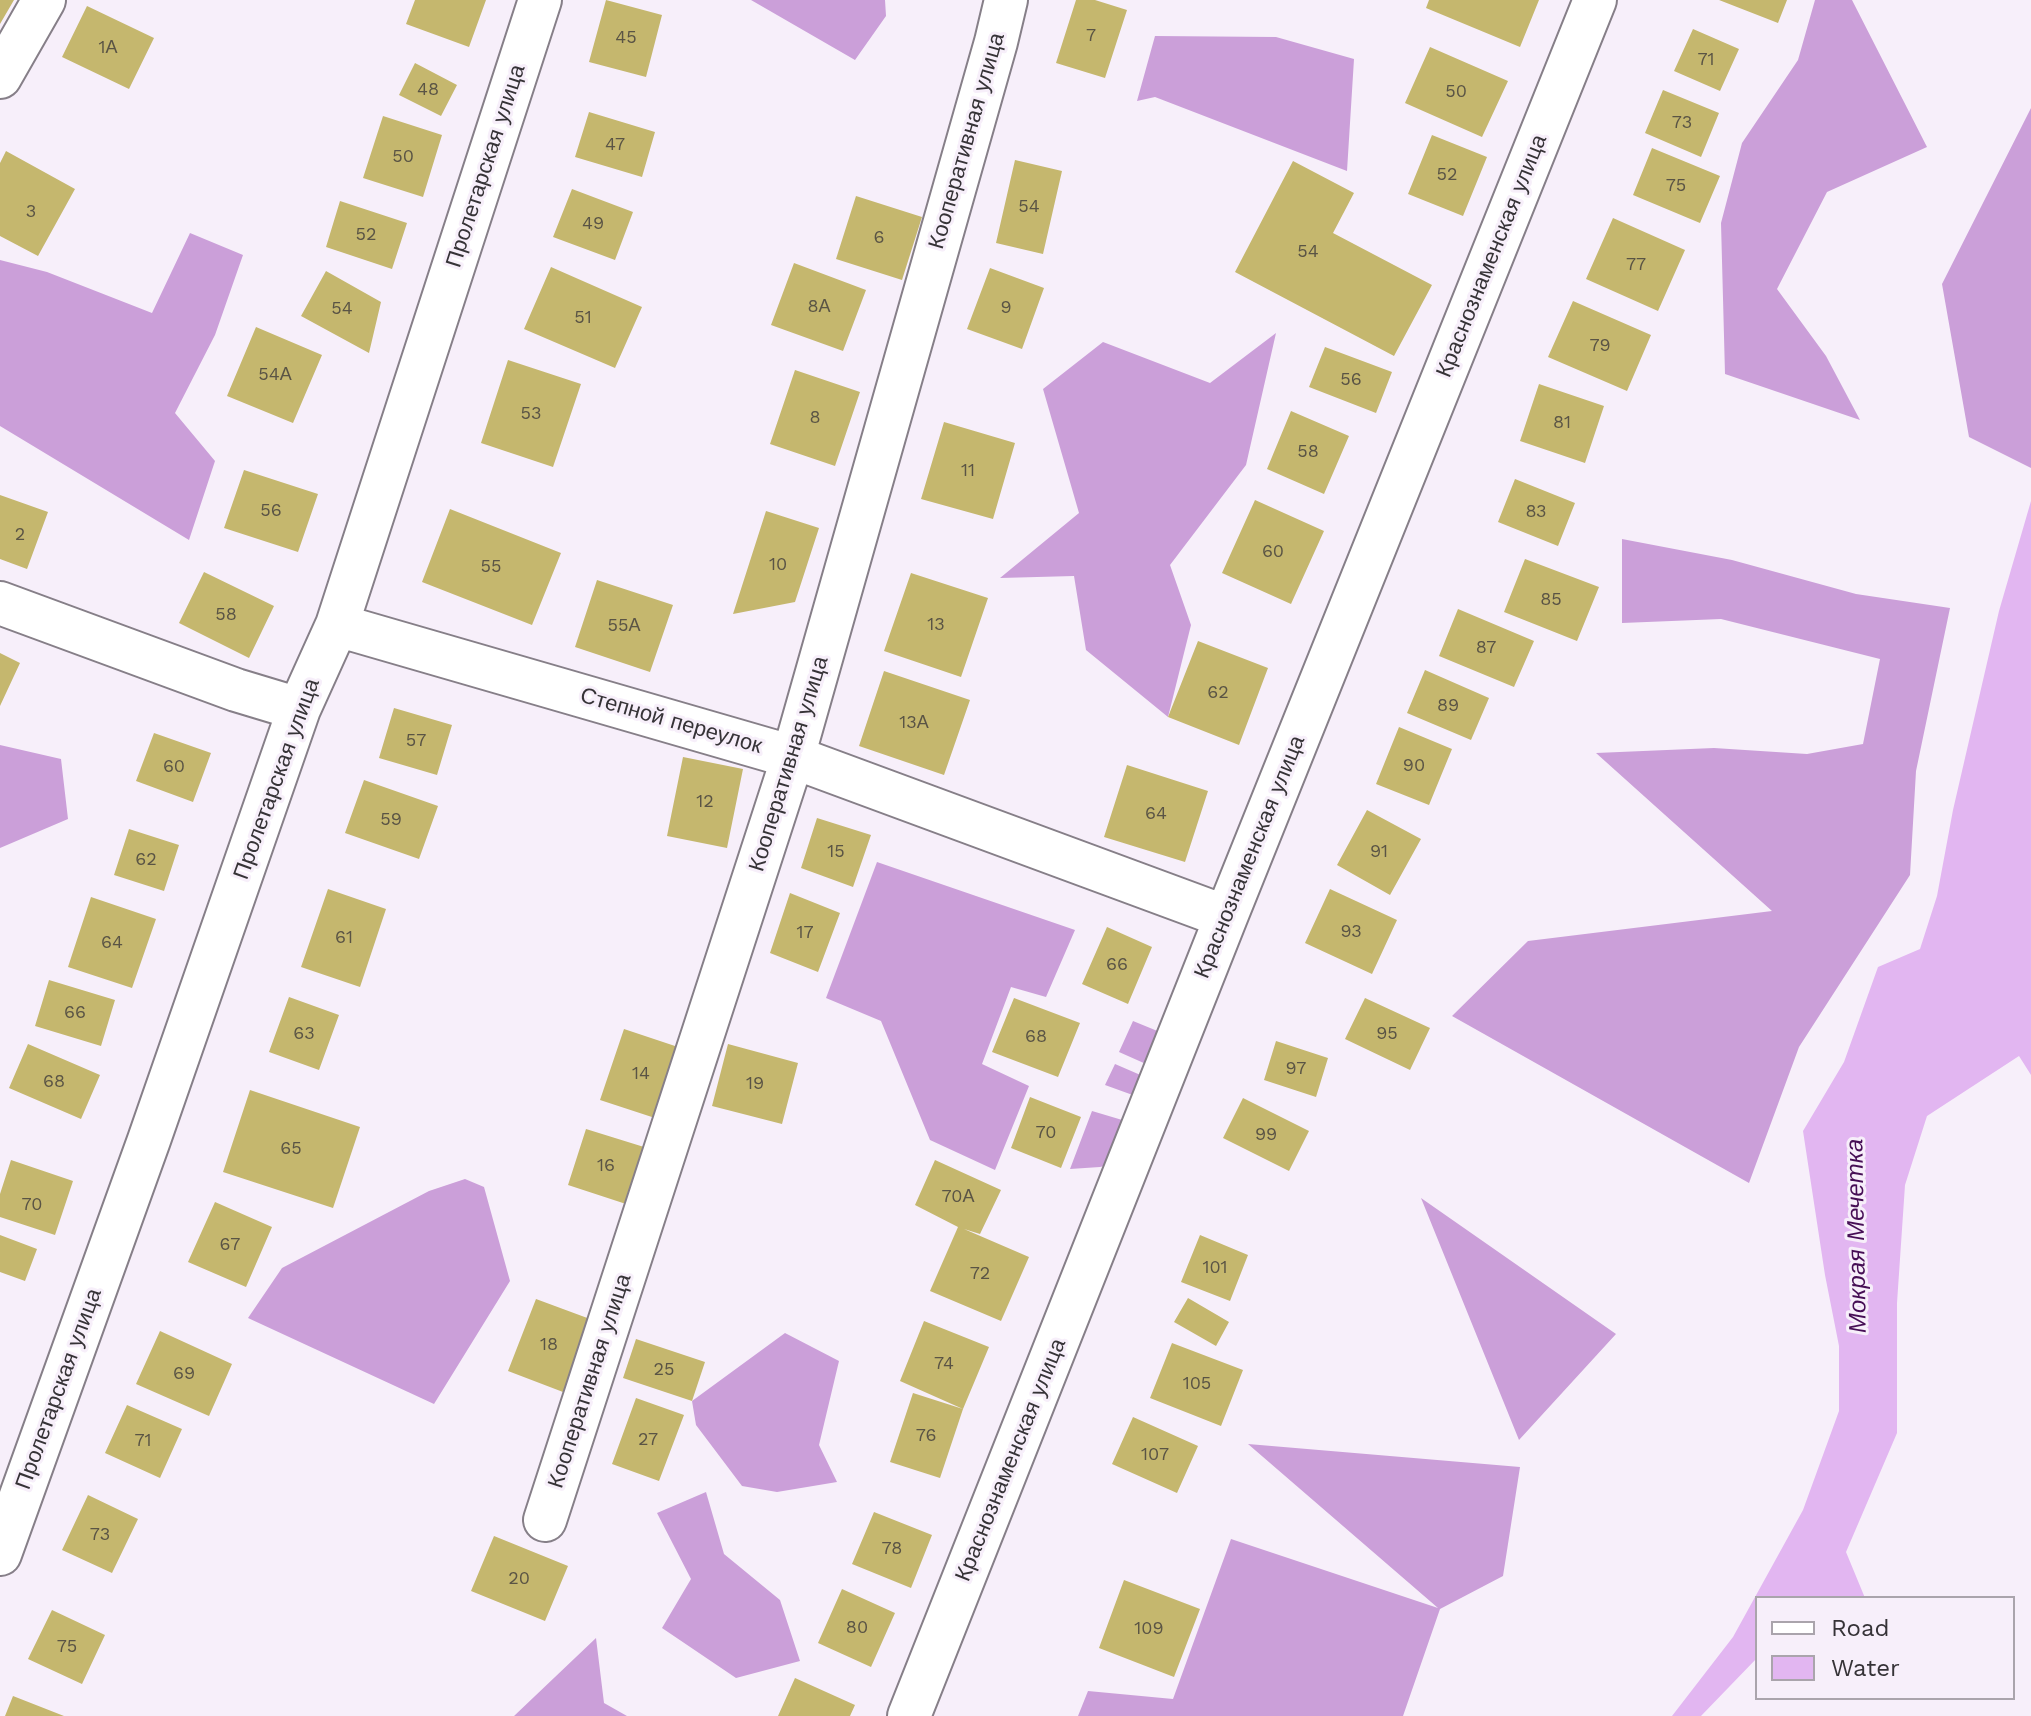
<!DOCTYPE html>
<meta charset="utf-8">
<style>
body{margin:0}
#map{position:relative;width:2031px;height:1716px;overflow:hidden;background:#f7effa;font-family:"Work Sans",sans-serif}
canvas{display:block}
.legend{position:absolute;left:1755px;top:1596px;width:260px;height:104px;box-sizing:border-box;background:#f7effa;border:2px solid #aaa4ac;margin:0;padding:10px 14px;list-style:none;font-size:24px;color:#363337}
.legend li{display:flex;align-items:center;gap:16px;height:40px}
.legend b{width:40px;border:2px solid #aaa4ac}
</style>
<div id="map">
<canvas width="2031" height="1716"></canvas>
<ul class="legend">
<li><b style="height:10px;background:#fff"></b>Road</li>
<li><b style="height:22px;background:#e2b6f1"></b>Water</li>
</ul>
</div>
<script>
const ctx = document.querySelector('canvas').getContext('2d');
ctx.lineJoin = 'round';
function fill(path, color) { ctx.fillStyle = color; ctx.fill(path, 'evenodd'); }
function stroke(path, color, width, dash) { ctx.strokeStyle = color; ctx.lineWidth = width; ctx.lineCap = dash ? 'butt' : 'round'; ctx.setLineDash(dash || []); ctx.stroke(path); }
function drawText(font, color, halo, rows, align = 'center') {
  ctx.font = font + ' "Work Sans",sans-serif'; ctx.lineWidth = 6; ctx.setLineDash([]); ctx.textBaseline = 'middle'; ctx.strokeStyle = halo; ctx.fillStyle = color; for (const [text, x, y, turn = 0] of rows) {
    ctx.save(); ctx.translate(x, y); ctx.rotate((+turn || 0) * Math.PI / 180); ctx.textAlign = isNaN(turn) ? turn : align; if (halo) ctx.strokeText(text, 0, 0); ctx.fillText(text, 0, 0); ctx.restore();
  }
}
fill(new Path2D(`
 M751,0H885L886,16L855,60Z
 M1815,0H1852L1927,147L1827,192L1777,289L1826,356L1860,420L1725,374L1721,223L1742,143L1798,60Z
 M1155,36L1276,37L1354,59L1347,171L1155,97L1137,101Z
 M2031,108V468L1969,437L1942,284Z
 M190,233L243,255L215,335L175,413L215,461L189,540L0,426V260L47,272L152,313Z
 M1276,333L1246,465L1170,565L1191,625L1168,717L1086,650L1074,576L1000,578L1079,513L1043,389L1103,342L1210,383Z
 M1622,539L1732,560L1856,594L1950,608L1916,771L1910,875L1799,1047L1749,1183L1452,1016L1528,941L1772,911L1596,753L1714,748L1807,754L1863,744L1880,659L1721,619L1622,623Z
 M0,745L61,759L68,819L0,848Z
 M877,862L1075,930L1046,997L1011,987L982,1064L1029,1086L995,1170L930,1140L881,1021L826,998Z
 M1133,1021L1177,1039L1164,1072L1119,1052Z
 M1115,1064L1159,1083L1152,1102L1105,1085Z
 M1092,1111L1139,1125L1126,1161L1100,1167L1070,1169Z
 M465,1179L484,1187L510,1281L434,1404L248,1318L282,1268L429,1191Z
 M1421,1198L1616,1334L1519,1440Z
 M785,1333L839,1361L819,1445L837,1482L777,1492L742,1486L696,1425L692,1401Z
 M1248,1444L1520,1467L1503,1576L1440,1609L1403,1716H1078L1088,1691L1173,1699L1231,1539L1438,1608Z
 M706,1492L724,1554L780,1600L800,1661L736,1678L662,1628L691,1579L657,1513Z
 M596,1638L604,1703L627,1716H514Z`), '#cb9fd9');
fill(new Path2D(`
 M2031,501V1075L2019,1056L1927,1116L1905,1185L1897,1303V1433L1846,1552L1865,1598H1757V1658L1701,1716H1672L1733,1637L1803,1510L1839,1411V1346L1825,1275L1803,1131L1844,1062L1878,967L1920,949L1937,896L1953,810L1999,611Z`), '#e2b6f1');
fill(new Path2D(`
 M0,0H14L0,24Z
 M415,0H486L469,47L406,24Z
 M606,0L662,15L646,77L589,62Z
 M1076,0H1095L1127,10L1105,78L1056,63Z
 M1429,0H1539L1520,47L1426,8Z
 M1719,0H1787L1778,23Z
 M87,6L154,38L129,89L62,57Z
 M1693,29L1739,49L1720,91L1674,71Z
 M1430,47L1508,81L1482,137L1405,103Z
 M415,63L457,85L441,116L399,95Z
 M1663,90L1719,113L1701,157L1645,133Z
 M589,112L655,132L642,177L575,157Z
 M383,116L442,135L423,197L363,178Z
 M1432,135L1487,157L1463,216L1408,194Z
 M1652,148L1720,176L1700,223L1633,195Z
 M6,151L75,189L38,256L0,236V163Z
 M1015,160L1062,171L1043,254L996,243Z
 M1293,161L1354,193L1333,233L1432,285L1394,356L1235,272Z
 M572,189L633,212L615,260L553,237Z
 M856,196L922,217L902,280L836,259Z
 M340,201L407,223L392,269L326,247Z
 M1613,218L1685,250L1658,311L1586,279Z
 M794,263L866,290L843,351L771,325Z
 M551,267L642,307L615,368L524,329Z
 M990,268L1044,288L1022,349L967,329Z
 M326,271L381,302L369,353L301,316Z
 M1573,301L1651,335L1627,391L1548,357Z
 M256,327L322,355L293,423L227,396Z
 M1325,347L1392,372L1376,413L1309,387Z
 M508,360L581,384L553,467L481,443Z
 M795,370L860,392L835,466L770,444Z
 M1539,384L1604,406L1585,463L1520,441Z
 M1291,411L1349,436L1324,494L1267,469Z
 M944,422L1015,443L993,519L921,499Z
 M244,470L318,494L298,552L224,528Z
 M1515,479L1575,503L1558,546L1498,522Z
 M0,495L48,512L27,569L0,559Z
 M1255,500L1324,531L1291,604L1222,573Z
 M450,509L561,553L532,625L422,582Z
 M766,511L819,528L795,602L733,614Z
 M1525,559L1599,587L1577,641L1504,612Z
 M204,572L274,606L249,658L179,623Z
 M911,573L988,598L961,677L884,651Z
 M597,580L673,605L650,672L575,647Z
 M1458,609L1534,641L1514,687L1439,656Z
 M1198,641L1268,668L1239,745L1168,717Z
 M0,653L20,663L0,706Z
 M1425,670L1489,698L1471,740L1407,713Z
 M884,671L970,700L944,775L859,746Z
 M394,708L452,725L437,775L379,758Z
 M1399,727L1452,749L1429,805L1376,784Z
 M154,733L211,753L193,802L136,781Z
 M683,757L743,769L727,848L667,836Z
 M1127,765L1208,791L1185,862L1104,837Z
 M364,780L438,806L419,859L345,833Z
 M1367,810L1421,839L1390,895L1337,865Z
 M817,818L871,835L853,887L801,868Z
 M129,829L179,845L164,891L114,875Z
 M328,889L386,909L360,987L301,967Z
 M1330,889L1397,920L1372,974L1305,943Z
 M790,893L840,913L818,972L770,953Z
 M91,897L156,919L132,988L68,967Z
 M1107,927L1152,947L1128,1004L1082,984Z
 M49,980L115,1000L101,1046L35,1026Z
 M289,997L339,1015L319,1070L269,1052Z
 M1014,998L1080,1023L1058,1077L992,1052Z
 M1365,998L1430,1028L1410,1070L1345,1039Z
 M624,1029L681,1048L658,1119L600,1100Z
 M1276,1041L1328,1058L1316,1097L1264,1080Z
 M28,1044L100,1075L81,1119L9,1088Z
 M728,1044L798,1063L782,1124L712,1106Z
 M250,1090L360,1127L333,1208L223,1172Z
 M1030,1097L1081,1117L1061,1168L1011,1148Z
 M1243,1098L1309,1131L1289,1171L1223,1138Z
 M586,1129L644,1147L626,1204L568,1185Z
 M11,1160L73,1181L55,1235L0,1217V1194Z
 M935,1160L1001,1190L980,1234L964,1229L1029,1257L1001,1321L930,1291L958,1227L915,1205Z
 M215,1202L272,1227L246,1287L188,1262Z
 M0,1235L37,1249L25,1281L0,1272Z
 M1200,1235L1248,1255L1230,1301L1181,1282Z
 M1188,1298L1229,1322L1216,1346L1174,1322Z
 M536,1299L590,1319L563,1392L508,1371Z
 M924,1321L989,1347L963,1409L900,1381Z
 M160,1331L232,1364L209,1416L136,1384Z
 M636,1339L705,1362L692,1401L623,1378Z
 M1172,1343L1243,1370L1221,1426L1150,1398Z
 M913,1393L963,1409L940,1478L890,1462Z
 M636,1398L684,1415L659,1481L612,1464Z
 M127,1405L182,1429L160,1478L105,1453Z
 M1133,1417L1198,1446L1177,1493L1112,1464Z
 M88,1495L138,1519L112,1573L62,1550Z
 M874,1512L932,1535L911,1588L852,1564Z
 M494,1536L568,1566L545,1621L471,1591Z
 M1124,1580L1200,1609L1174,1677L1099,1648Z
 M842,1589L895,1613L871,1667L818,1643Z
 M52,1610L105,1635L82,1684L28,1659Z
 M795,1678L855,1705L850,1716H778Z
 M13,1696L64,1716H5Z`), '#c5b76e');
const minor = new Path2D(`
 M0,77L44,0
 M0,603L236,690L299,709
 M337,625L793,757L1226,917
 M545,1520L793,757L996,42L1006,0
 M0,1554L149,1140L299,709L337,625L540,0
 M909,1716L1226,917L1595,0`);
stroke(minor, '#867f88', 46);
stroke(minor, '#fff', 42);
drawText('18px', '#5a5445', null, [
 ["7",1091,36],
 ["45",626,38],
 ["1А",108,48],
 ["71",1706,60],
 ["48",428,90],
 ["50",1456,92],
 ["73",1682,123],
 ["47",615,145],
 ["50",403,157],
 ["52",1447,175],
 ["75",1676,186],
 ["54",1029,207],
 ["3",31,212],
 ["49",593,224],
 ["52",366,235],
 ["6",879,238],
 ["54",1308,252],
 ["77",1636,265],
 ["8А",819,307],
 ["9",1006,308],
 ["54",342,309],
 ["51",583,318],
 ["79",1600,346],
 ["54А",275,375],
 ["56",1351,380],
 ["53",531,414],
 ["8",815,418],
 ["81",1562,423],
 ["58",1308,452],
 ["11",968,471],
 ["56",271,511],
 ["83",1536,512],
 ["2",20,535],
 ["60",1273,552],
 ["10",778,565],
 ["55",491,567],
 ["85",1551,600],
 ["58",226,615],
 ["13",936,625],
 ["55А",624,626],
 ["87",1486,648],
 ["62",1218,693],
 ["89",1448,706],
 ["13А",914,723],
 ["57",416,741],
 ["90",1414,766],
 ["60",174,767],
 ["12",705,802],
 ["64",1156,814],
 ["59",391,820],
 ["15",836,852],
 ["91",1379,852],
 ["62",146,860],
 ["93",1351,932],
 ["17",805,933],
 ["61",344,938],
 ["64",112,943],
 ["66",1117,965],
 ["66",75,1013],
 ["63",304,1034],
 ["95",1387,1034],
 ["68",1036,1037],
 ["97",1296,1069],
 ["14",641,1074],
 ["68",54,1082],
 ["19",755,1084],
 ["70",1046,1133],
 ["99",1266,1135],
 ["65",291,1149],
 ["16",606,1166],
 ["70А",958,1197],
 ["70",32,1205],
 ["67",230,1245],
 ["101",1215,1268],
 ["72",980,1274],
 ["18",549,1345],
 ["74",944,1364],
 ["25",664,1370],
 ["69",184,1374],
 ["105",1197,1384],
 ["76",926,1436],
 ["27",648,1440],
 ["71",143,1441],
 ["107",1155,1455],
 ["73",100,1535],
 ["78",892,1549],
 ["20",519,1579],
 ["80",857,1628],
 ["109",1149,1629],
 ["75",67,1647]
]);
drawText('22px', '#363337', '#f7effa', [
 ["Кооперативная улица",967,141,-74],
 ["Пролетарская улица",486,166,-72],
 ["Краснознаменская улица",1492,256,-68],
 ["Степной переулок",671,721,16],
 ["Кооперативная улица",789,764,-73],
 ["Пролетарская улица",277,779,-70],
 ["Краснознаменская улица",1250,857,-68],
 ["Кооперативная улица",590,1381,-72],
 ["Пролетарская улица",59,1389,-70],
 ["Краснознаменская улица",1011,1460,-68]
]);
drawText('italic 24px', '#460e55', '#f7effa', [
 ["Мокрая Мечетка",1857,1236,-91]
]);
</script>
